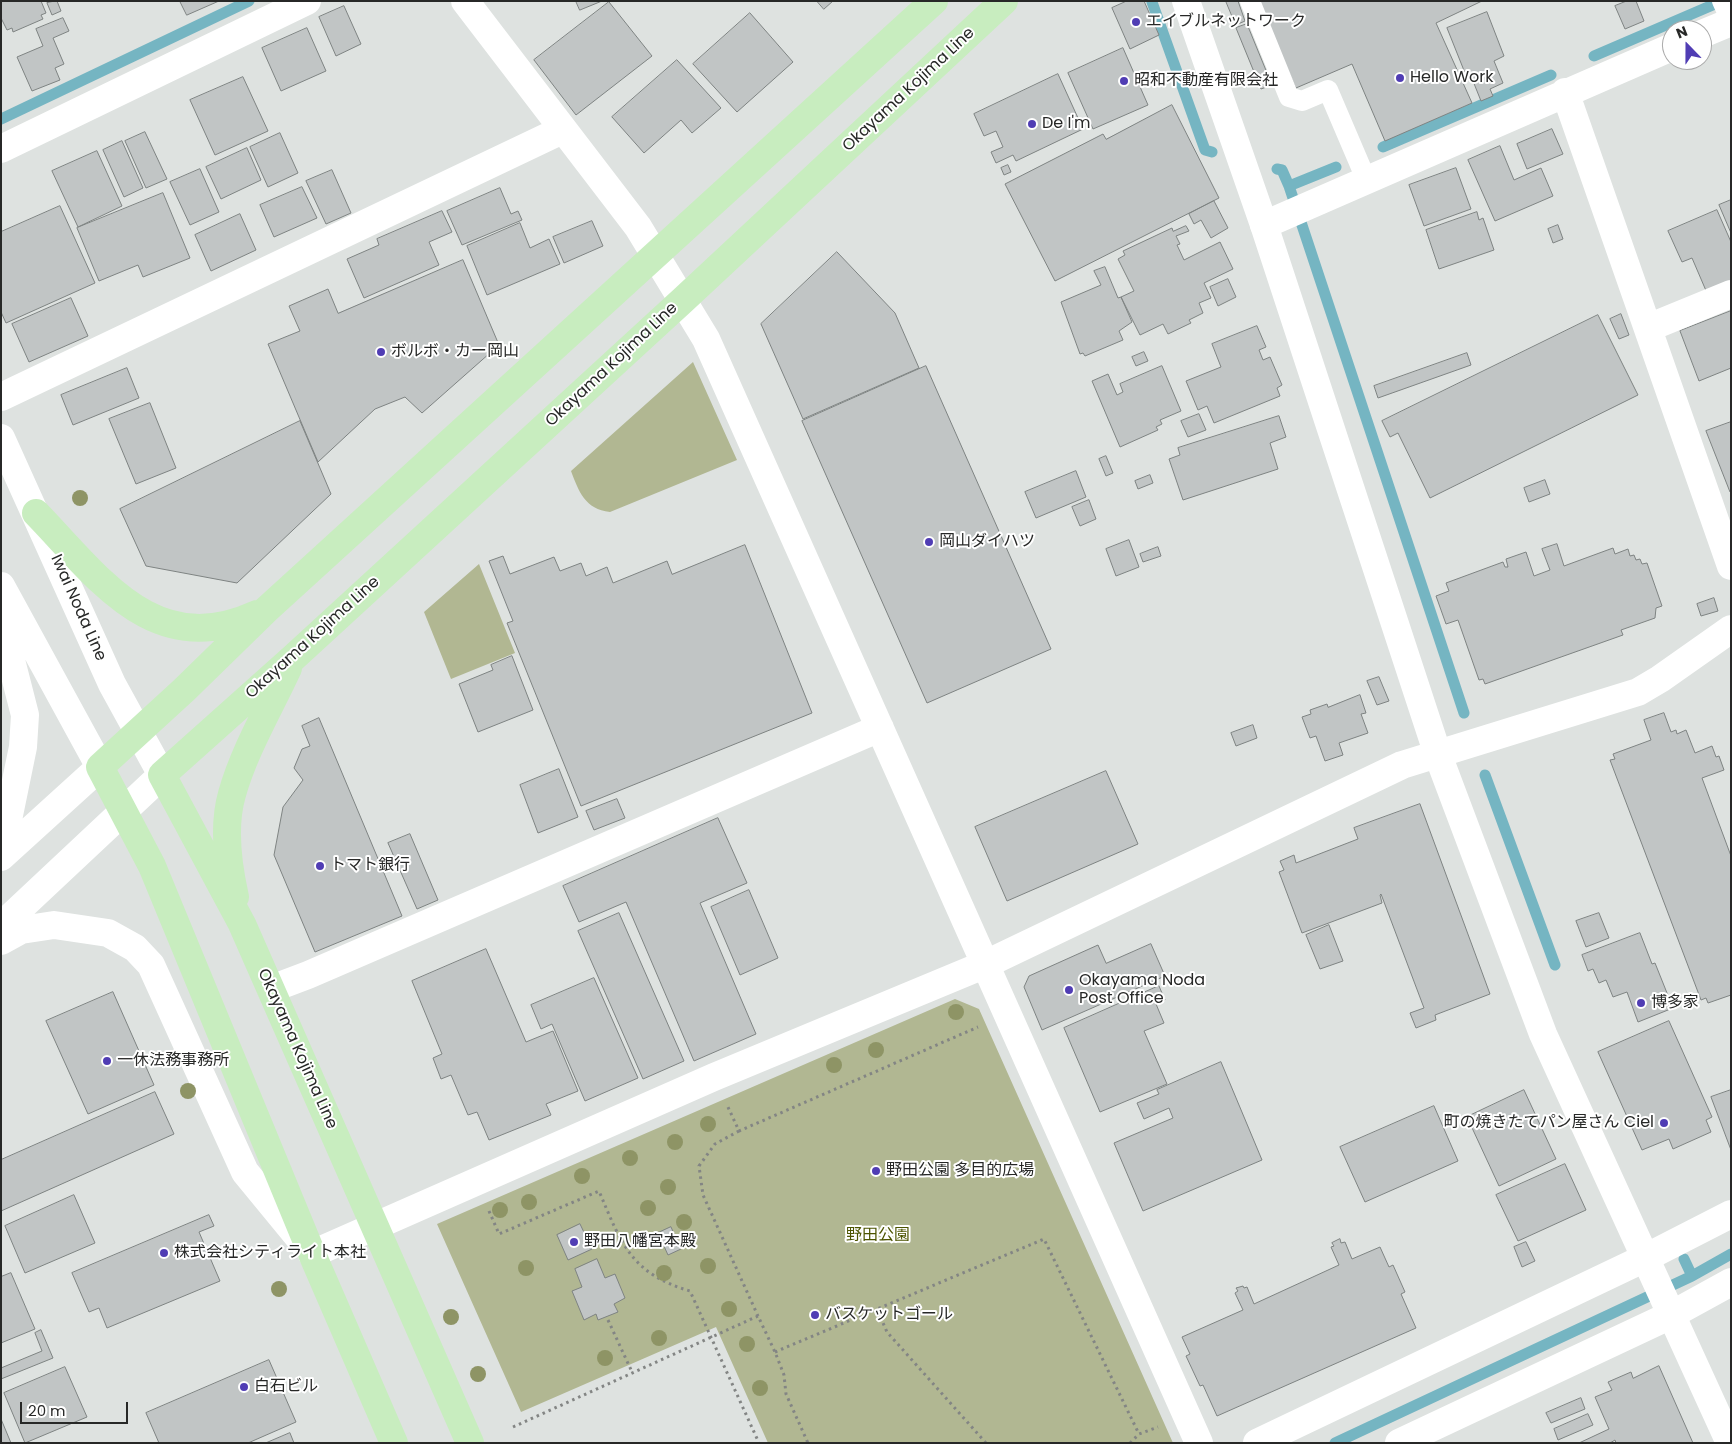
<!DOCTYPE html>
<meta charset="utf-8">
<style>
body{margin:0}
#map{position:relative;width:1732px;height:1444px;overflow:hidden;background:#dee2e0;font-family:Poppins,sans-serif}
canvas{display:block}
.frame{position:absolute;inset:0;border:2px solid #272827;pointer-events:none}
.north{position:absolute;left:1662px;top:20px;width:50px;height:50px;box-sizing:border-box;background:#fff;border:1px solid #a9a9a9;border-radius:50%;rotate:338deg;font-size:14px;font-weight:700;line-height:20px;text-align:center;color:#272827}
.north::after{content:'';display:block;margin:auto;width:18px;height:22px;background:#503db4;clip-path:polygon(50% 0,100% 100%,50% 72%,0 100%)}
.scale{position:absolute;left:20px;top:1402px;width:108px;height:22px;box-sizing:border-box;border:2px solid #272827;border-top:0;padding-left:6px;font-size:15px;line-height:18px;white-space:nowrap;color:#272827;-webkit-text-stroke:4px #fff;paint-order:stroke}
</style>
<div id="map">
<canvas width="1732" height="1444"></canvas>
<div class="frame"></div>
<div class="north">N</div>
<div class="scale">20 m</div>
</div>
<script>
const ctx = document.querySelector('canvas').getContext('2d');
ctx.lineJoin = 'round';
function fill(path, color) { ctx.fillStyle = color; ctx.fill(path, 'evenodd'); }
function stroke(path, color, width, dash) { ctx.strokeStyle = color; ctx.lineWidth = width; ctx.lineCap = dash ? 'butt' : 'round'; ctx.setLineDash(dash || []); ctx.stroke(path); }
function drawText(font, color, halo, rows, align = 'center') {
  ctx.font = font + ' Poppins,"Noto Sans JP",sans-serif'; ctx.lineWidth = 4; ctx.setLineDash([]); ctx.textBaseline = 'middle'; ctx.strokeStyle = halo; ctx.fillStyle = color; for (const [text, x, y, turn = 0] of rows) {
    ctx.save(); ctx.translate(x, y); ctx.rotate((+turn || 0) * Math.PI / 180); ctx.textAlign = isNaN(turn) ? turn : align; if (halo) ctx.strokeText(text, 0, 0); ctx.fillText(text, 0, 0); ctx.restore();
  }
}
fill(new Path2D(`
 M693,362L737,460L610,512C585,509 579,492 571,471Z
 M479,564L515,653L451,679L424,612Z
 M955,999L979,1009L1173,1443H768L716,1327L521,1412L437,1224Z`), '#b1b792');
stroke(new Path2D(`
 M1152,2L1205,150L1212,152
 M1594,56L1722,1
 M1,119L249,1
 M1383,147L1551,75
 M1277,169L1282,170L1289,186L1464,713
 M1289,186L1336,167
 M1485,775L1555,965
 M1684,1259L1692,1276
 M1335,1443L1692,1276L1731,1254`), '#75b5c2', 11);
const building = new Path2D(`
 M1,1H41L46,13L41,15L43,19L13,32L12,28L7,30L1,18Z
 M57,1L61,11L52,15L47,3Z
 M180,1H219L187,15Z
 M576,1H602L580,10Z
 M817,1H833L824,9Z
 M1127,1H1144L1159,35L1130,49L1112,8Z
 M1226,1H1238L1245,21L1236,25Z
 M1258,1H1482L1436,23L1472,103L1385,141L1352,64L1296,88Z
 M1627,1H1636L1644,21L1625,29L1615,6Z
 M609,2L652,56L576,115L534,60Z
 M344,6L361,44L336,56L319,17Z
 M1487,12L1504,56L1494,61L1503,83L1490,89L1493,96L1481,101L1469,71L1465,73L1447,28Z
 M750,13L793,62L737,112L693,64Z
 M63,18L69,31L53,38L64,64L55,68L60,80L32,91L17,57L43,46L36,29Z
 M1247,24L1272,85L1261,89L1236,28Z
 M307,28L326,71L281,91L262,48Z
 M1123,48L1148,105L1093,129L1068,73Z
 M677,60L721,108L692,133L681,120L644,153L612,117Z
 M1058,74L1083,129L1016,161L1013,155L996,163L991,152L1003,147L996,131L984,136L974,114Z
 M243,77L268,131L215,155L190,100Z
 M1172,105L1219,198L1055,281L1005,184L1103,134L1106,139Z
 M1552,129L1563,154L1527,169L1517,144Z
 M145,132L167,179L146,188L125,141Z
 M280,133L298,173L268,187L250,147Z
 M122,141L143,188L124,197L103,150Z
 M1500,146L1514,180L1541,168L1553,196L1495,221L1468,160Z
 M247,148L261,180L221,199L206,167Z
 M97,151L122,206L78,227L52,171Z
 M1008,165L1011,172L1004,175L1001,168Z
 M1456,168L1471,209L1424,226L1409,185Z
 M200,169L219,212L190,225L170,182Z
 M332,170L351,213L326,224L306,181Z
 M302,187L317,218L274,237L260,205Z
 M500,188L511,214L518,211L522,220L462,245L447,211Z
 M163,193L190,258L143,277L138,265L99,281L77,228Z
 M1731,200V233L1719,205Z
 M1214,201L1228,228L1211,238L1201,220L1194,224L1189,214Z
 M60,206L95,283L6,323L1,312V232Z
 M1717,210L1731,242V283L1707,293L1692,258L1682,262L1668,231Z
 M442,211L452,232L429,242L439,265L364,298L347,259L379,245L377,239Z
 M1477,212L1479,220L1483,218L1494,250L1439,269L1426,230Z
 M240,214L256,250L211,271L195,235Z
 M592,221L603,246L564,263L553,237Z
 M520,223L530,248L549,239L560,264L487,295L467,246Z
 M1558,225L1563,239L1553,243L1548,229Z
 M1186,226L1189,231L1176,236L1180,244L1177,245L1184,260L1220,242L1233,269L1204,283L1211,298L1199,303L1203,313L1189,320L1191,323L1168,334L1163,324L1140,335L1121,297L1134,291L1118,259L1125,255L1123,251L1172,228L1173,231Z
 M837,252L895,313L919,368L803,419L761,324Z
 M463,260L499,345L422,413L405,397L375,409L318,462L268,344L300,331L289,306L328,289L338,313Z
 M1105,267L1118,298L1121,297L1132,322L1119,331L1123,340L1085,356L1083,353L1080,354L1061,302L1101,285L1094,271Z
 M1228,279L1236,297L1218,306L1210,287Z
 M71,298L88,336L29,362L12,324Z
 M1731,311V368L1699,381L1680,331Z
 M1621,314L1629,335L1619,339L1610,319Z
 M1598,315L1638,395L1430,498L1398,433L1390,437L1382,421Z
 M1257,326L1266,347L1259,350L1263,360L1270,357L1282,385L1277,388L1280,396L1214,423L1207,406L1198,410L1186,381L1221,367L1212,344Z
 M1144,352L1148,361L1136,366L1132,357Z
 M1467,353L1471,365L1378,398L1374,386Z
 M926,366L1051,649L927,703L802,421Z
 M1162,366L1181,411L1160,420L1162,424L1156,427L1158,430L1120,447L1092,381L1108,374L1117,395L1123,392L1120,384Z
 M127,368L139,398L73,425L61,395Z
 M150,403L176,468L136,484L109,419Z
 M1199,414L1206,430L1188,437L1181,421Z
 M1279,416L1286,437L1270,443L1278,469L1183,500L1169,459L1180,455L1178,448Z
 M300,421L331,494L237,583L146,566L120,509Z
 M1731,422V492H1730L1706,431Z
 M1106,456L1113,473L1106,476L1099,459Z
 M1076,471L1086,497L1036,518L1025,492Z
 M1150,475L1153,483L1138,489L1135,481Z
 M1545,480L1550,494L1529,502L1524,488Z
 M1089,500L1096,519L1080,526L1072,507Z
 M1129,540L1139,567L1116,576L1106,549Z
 M1557,544L1564,566L1613,548L1615,554L1628,549L1630,556L1634,555L1636,560L1640,559L1642,564L1647,563L1662,606L1656,608L1655,618L1621,630L1623,635L1485,684L1483,679L1479,680L1458,620L1446,624L1436,596L1449,591L1446,583L1503,562L1505,567H1508L1506,559L1526,552L1534,576L1550,570L1542,549Z
 M745,545L812,713L581,806L507,623L513,621L489,561L503,556L510,574L554,557L560,571L581,563L586,576L607,567L613,583L667,561L672,574Z
 M1158,547L1161,556L1143,562L1140,554Z
 M1714,598L1718,611L1701,616L1697,604Z
 M512,656L533,710L478,732L459,684L493,670L491,665Z
 M1379,677L1389,701L1377,705L1367,681Z
 M1360,695L1366,713L1361,714L1368,733L1339,743L1343,755L1325,761L1316,736L1310,738L1302,717L1311,714L1310,710L1327,704L1328,707Z
 M1664,713L1671,732L1676,730L1677,734L1686,730L1695,753L1712,746L1716,757L1719,756L1724,770L1702,778L1731,856V995L1708,1003L1706,998L1701,1000L1610,760L1615,759L1613,754L1651,740L1644,720Z
 M319,718L402,916L315,952L274,855L283,807L303,780L294,768L302,749L310,746L302,726Z
 M1253,725L1257,738L1236,746L1231,733Z
 M559,769L578,817L538,833L520,785Z
 M1106,771L1138,844L1007,901L975,827Z
 M617,799L625,818L594,830L586,811Z
 M1420,804L1490,994L1435,1015L1436,1020L1416,1028L1410,1013L1424,1008L1381,894L1380,895L1382,903L1302,933L1279,872L1284,870L1280,861L1294,855L1296,863L1358,839L1354,828Z
 M718,818L747,883L700,903L756,1034L694,1061L626,902L579,922L563,886Z
 M410,834L438,900L417,909L388,843Z
 M749,890L778,958L740,975L711,907Z
 M619,913L684,1061L643,1079L578,931Z
 M1599,913L1609,938L1586,947L1576,921Z
 M1329,925L1343,961L1320,969L1306,935Z
 M1640,933L1652,964L1655,963L1673,1008L1638,1022L1627,992L1613,997L1606,980L1599,983L1593,969L1588,971L1582,955Z
 M1151,944L1165,976L1042,1030L1024,987L1029,976L1098,945L1106,963Z
 M486,949L526,1042L553,1031L578,1091L546,1104L551,1115L489,1140L477,1112L468,1115L451,1075L441,1079L433,1058L442,1054L412,981Z
 M594,978L638,1078L585,1101L552,1024L541,1029L531,1005Z
 M1159,986L1165,1000L1156,1004L1164,1023L1144,1031L1167,1084L1100,1112L1064,1028Z
 M113,992L154,1085L88,1114L46,1021Z
 M1669,1021L1712,1117L1706,1120L1711,1132L1673,1149L1669,1139L1642,1150L1598,1052Z
 M1221,1062L1262,1160L1143,1211L1114,1143L1173,1118L1169,1108L1144,1119L1137,1103L1159,1094L1157,1090Z
 M1524,1090L1556,1159L1499,1186L1467,1117Z
 M1731,1090V1150L1711,1097Z
 M155,1092L174,1134L1,1211V1160Z
 M1434,1106L1458,1161L1365,1202L1340,1147Z
 M1565,1164L1586,1210L1518,1241L1496,1195Z
 M74,1195L95,1243L25,1273L5,1226Z
 M209,1215L214,1226L199,1232L220,1281L107,1328L99,1308L89,1312L72,1273Z
 M580,1224L592,1249L568,1260L557,1235Z
 M671,1227L681,1249L668,1255L658,1233Z
 M1340,1239L1341,1243L1345,1242L1352,1259L1380,1247L1389,1267L1393,1265L1405,1292L1401,1294L1416,1328L1217,1416L1203,1385L1200,1386L1186,1356L1190,1354L1182,1337L1243,1310L1235,1293L1238,1291L1236,1288L1243,1286L1244,1288L1247,1287L1254,1304L1339,1265L1331,1247L1334,1246L1332,1243Z
 M1526,1242L1535,1261L1522,1267L1514,1247Z
 M597,1259L605,1278L615,1274L625,1298L614,1304L618,1312L598,1320L596,1314L584,1320L572,1291L582,1287L575,1269Z
 M11,1273L35,1329L1,1343V1277Z
 M41,1330L53,1358L1,1379V1368L42,1351L35,1333Z
 M269,1360L296,1422L248,1443H159L146,1413Z
 M1659,1366L1693,1443H1616L1615,1440L1610,1443H1579L1609,1429L1595,1397L1612,1390L1608,1382L1631,1372L1633,1378Z
 M65,1367L87,1417L25,1443L4,1393Z
 M1581,1398L1585,1409L1551,1423L1546,1413Z
 M1588,1414L1593,1425L1558,1440L1554,1429Z
 M1,1419L11,1443H1Z
 M290,1433L294,1443H266Z`);
fill(building, '#c1c5c5');
stroke(building, '#7e8382', 1);
stroke(new Path2D(`
 M728,1107L739,1131L978,1027
 M739,1131L715,1144L699,1166L703,1195L758,1316
 M489,1211L499,1234L599,1191C621,1243 631,1274 690,1291L759,1443
 M608,1320L632,1372
 M775,1352L877,1309
 M513,1427L758,1316L775,1352L784,1375L786,1394L808,1443
 M986,1443L887,1332L877,1309L1044,1239L1139,1434
 M1130,1443L1139,1434L1158,1427`), '#838584', 3, [2.5, 4]);
stroke(new Path2D(`
 M1250,1L1289,97L1302,101L1328,90L1366,179
 M1722,1L1731,21`), '#fff', 20);
stroke(new Path2D(`
 M465,1L638,227L706,339L1199,1443
 M1702,34L1731,22
 M1565,92L1731,566
 M1,149L307,1
 M1264,225L1672,47
 M1648,328L1731,294
 M1,397L562,130
 M271,989L308,975L880,728
 M312,1254L714,1077L986,964L1402,765L1638,692L1660,679L1731,629
 M1257,1443L1645,1258L1731,1214
 M1399,1443L1671,1315L1731,1282`), '#fff', 28);
stroke(new Path2D(`
 M1186,1L1264,225L1438,755L1543,1034L1730,1443`), '#fff', 28);
stroke(new Path2D(`
 M1,438L112,684L162,775L1,926
 M1,586L100,767L1,857
 M1,621L25,715L23,747L1,854
 M1,941L21,930L54,925L108,933L135,948L151,965L245,1172L305,1245`), '#fff', 28);
stroke(new Path2D(`
 M36,513C100,579 154,661 257,614
 M235,897C228,866 223,825 232,794C244,751 269,709 288,668
 M394,1443L312,1254L152,866L100,767L184,690L266,610L934,1
 M470,1443L242,924L162,775L293,658L683,300L1004,1`), '#c8edbf', 28);
ctx.fillStyle = '#8e9465';
for (const [x, y] of [
 [80,498],
 [956,1012],
 [876,1050],
 [834,1065],
 [188,1091],
 [708,1124],
 [675,1142],
 [630,1158],
 [582,1176],
 [668,1187],
 [529,1202],
 [648,1208],
 [500,1210],
 [684,1222],
 [708,1266],
 [526,1268],
 [664,1273],
 [279,1289],
 [729,1309],
 [451,1317],
 [659,1338],
 [747,1344],
 [605,1358],
 [478,1374],
 [760,1388]
]) { ctx.beginPath(); ctx.arc(x, y, 8, 0, 2 * Math.PI); ctx.fill(); }
for (const [x, y, r, color] of [
 [1136,22,5,"#503db4"],
 [1400,78,5,"#503db4"],
 [1124,81,5,"#503db4"],
 [1032,124,5,"#503db4"],
 [381,352,5,"#503db4"],
 [929,542,5,"#503db4"],
 [320,866,5,"#503db4"],
 [1069,990,5,"#503db4"],
 [1641,1003,5,"#503db4"],
 [107,1061,5,"#503db4"],
 [1664,1123,5,"#503db4"],
 [876,1171,5,"#503db4"],
 [574,1242,5,"#503db4"],
 [164,1253,5,"#503db4"],
 [815,1315,5,"#503db4"],
 [244,1387,5,"#503db4"]
]) { const dot = new Path2D(); dot.arc(x, y, r, 0, 2 * Math.PI); ctx.fillStyle = color; ctx.fill(dot); stroke(dot, '#fff', 2); }
drawText('16px', '#272827', '#fff', [
 ["エイブルネットワーク",1146,22],
 ["Hello Work",1410,78],
 ["昭和不動産有限会社",1134,81],
 ["De I'm",1042,124],
 ["ボルボ・カー岡山",391,352],
 ["岡山ダイハツ",939,542],
 ["トマト銀行",330,866],
 ["Okayama Noda",1079,981],
 ["Post Office",1079,999],
 ["博多家",1651,1003],
 ["一休法務事務所",117,1061],
 ["町の焼きたてパン屋さん Ciel",1654,1123,"right"],
 ["野田公園 多目的広場",886,1171],
 ["野田八幡宮本殿",584,1242],
 ["株式会社シティライト本社",174,1253],
 ["バスケットゴール",825,1315],
 ["白石ビル",254,1387]
], 'left');
drawText('16px', '#272827', '#fff', [
 ["Okayama Kojima Line",909,90,-43],
 ["Okayama Kojima Line",612,365,-43],
 ["Iwai Noda Line",78,608,66],
 ["Okayama Kojima Line",313,638,-42],
 ["Okayama Kojima Line",297,1049,66]
]);
drawText('16px', '#4c5400', '#fff', [
 ["野田公園",878,1236]
]);
</script>
